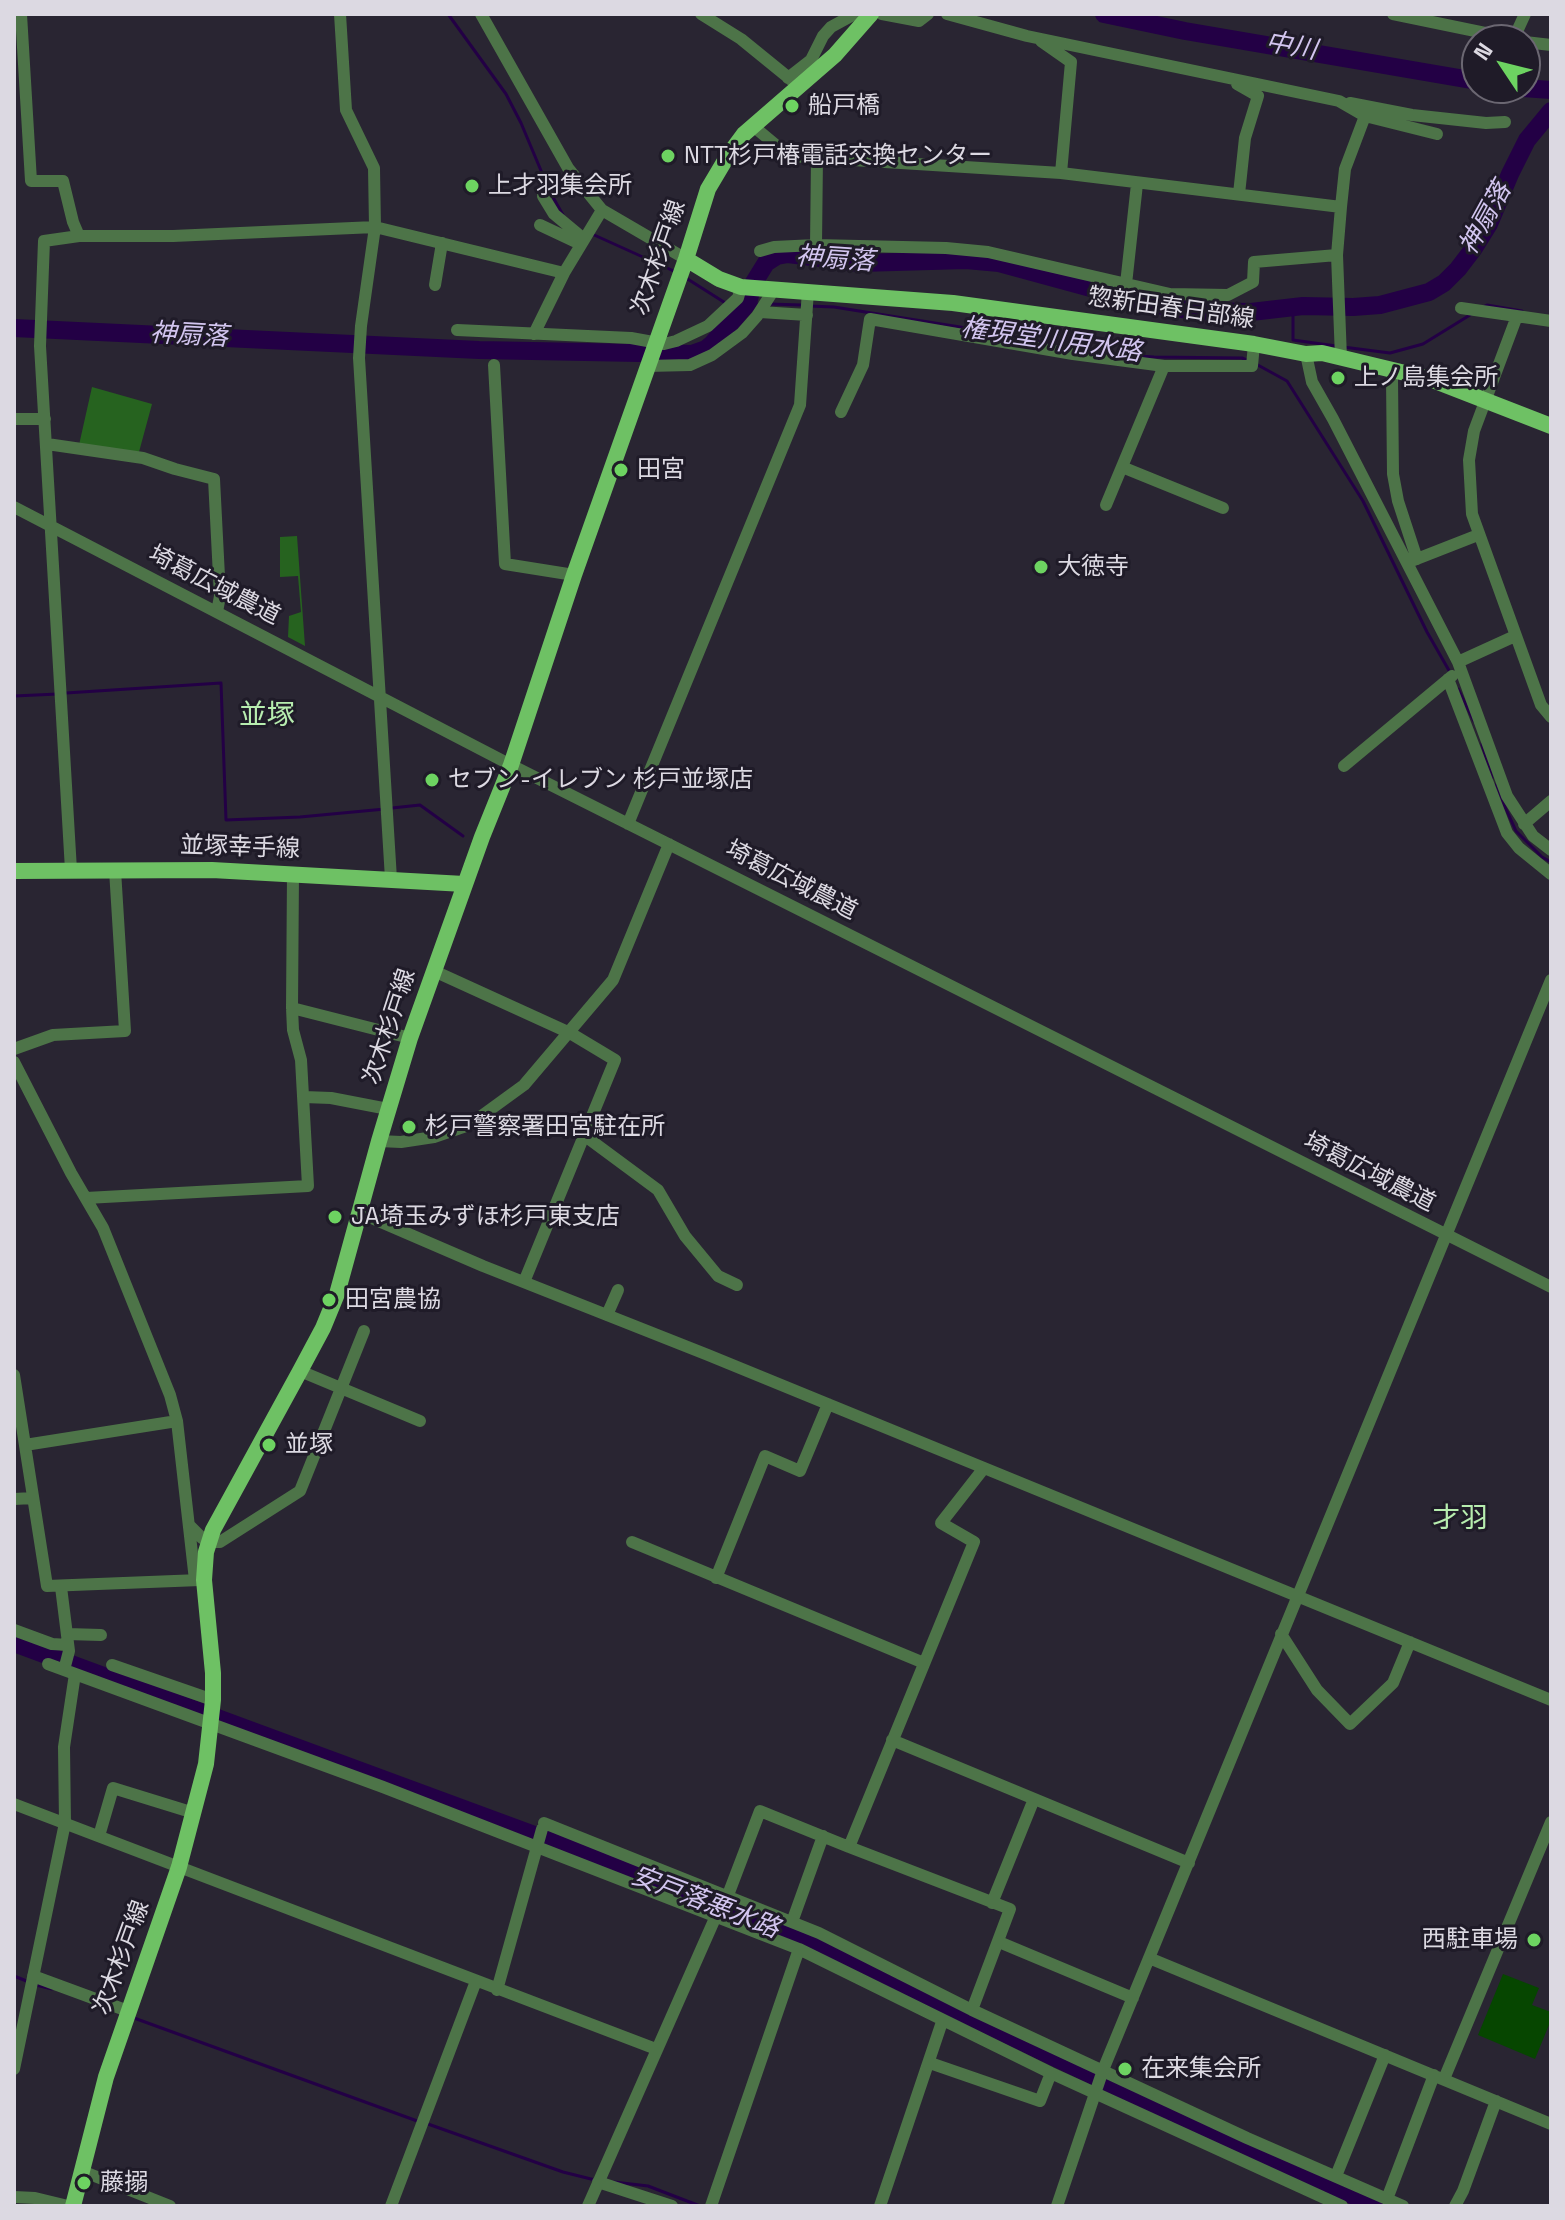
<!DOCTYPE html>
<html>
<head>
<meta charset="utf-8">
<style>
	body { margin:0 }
	#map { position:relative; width:1565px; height:2220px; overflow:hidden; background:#292532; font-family:"Space Grotesk",sans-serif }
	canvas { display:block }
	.frame { position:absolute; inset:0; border:16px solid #dcd9e2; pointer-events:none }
	.north { position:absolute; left:1461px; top:24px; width:80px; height:80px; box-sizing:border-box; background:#1f1b28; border:2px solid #6b6772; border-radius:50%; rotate:305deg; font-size:22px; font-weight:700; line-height:32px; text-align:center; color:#dcd9e2 }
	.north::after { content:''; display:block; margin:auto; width:28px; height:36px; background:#6dd361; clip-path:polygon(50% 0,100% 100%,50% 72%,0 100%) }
</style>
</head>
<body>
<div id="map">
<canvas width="1565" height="2220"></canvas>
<div class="frame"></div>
<div class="north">N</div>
</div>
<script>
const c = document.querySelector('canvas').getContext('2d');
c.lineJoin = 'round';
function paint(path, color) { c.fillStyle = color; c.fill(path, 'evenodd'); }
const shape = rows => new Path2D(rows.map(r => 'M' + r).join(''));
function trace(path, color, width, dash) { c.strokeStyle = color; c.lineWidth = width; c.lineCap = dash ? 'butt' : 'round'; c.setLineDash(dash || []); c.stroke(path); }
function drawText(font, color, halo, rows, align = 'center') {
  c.font = font + ' "Space Grotesk","Noto Sans JP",sans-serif'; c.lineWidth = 6; c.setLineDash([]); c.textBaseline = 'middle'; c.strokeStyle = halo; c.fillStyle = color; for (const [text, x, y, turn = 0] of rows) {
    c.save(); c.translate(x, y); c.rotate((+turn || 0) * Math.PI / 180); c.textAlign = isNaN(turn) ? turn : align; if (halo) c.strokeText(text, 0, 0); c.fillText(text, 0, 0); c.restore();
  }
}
paint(shape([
	[1503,1974,1539,1988,1532,2005,1551,2012,1551,2020,1535,2059,1478,2035]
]), '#064600');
paint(shape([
	[92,387,152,404,139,452,79,445],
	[297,536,305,646,288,637,289,616,301,612,298,576,280,577,280,537]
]), '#26631f');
trace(shape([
	[448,14,506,94,521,123,550,192,563,215],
	[592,234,676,272],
	[686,278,727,304],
	[769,304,801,305],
	[737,305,761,304],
	[809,306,834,307,960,327,1054,345],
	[1293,307,1293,340,1336,346],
	[1483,307,1487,305,1522,311],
	[1343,347,1390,353,1423,344,1470,315],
	[1125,355,1154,357,1242,358,1249,361],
	[1256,364,1287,381,1363,501,1427,632,1451,674],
	[1458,689,1474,721],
	[66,693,221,683,226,820,300,817,385,809],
	[14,696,58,694],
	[1482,744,1492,778],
	[1495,785,1516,831,1542,857,1551,862],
	[392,808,420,805,463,836],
	[14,1976,29,1982],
	[36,1985,52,1989],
	[134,2018,420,2122],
	[428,2124,563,2172,595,2180],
	[614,2182,648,2186,700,2206]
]), '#230045', 3);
trace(shape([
	[1104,14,1185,31,1477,81],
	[1523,88,1551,90],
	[14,328,479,350,692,354,706,349,712,344,748,303,753,284,766,263,777,256,788,254,860,263,966,260,999,263,1146,303,1195,311,1251,312,1303,306,1353,307,1380,305,1429,292,1444,283,1458,269,1474,248,1489,224,1510,174,1527,140,1551,111],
	[14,1643,610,1863,829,1950,1242,2147,1377,2206]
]), '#230045', 18);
trace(shape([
	[21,14,31,181,63,181,73,222,79,236],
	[340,14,346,110,374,168,375,227,361,326,359,358,391,879],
	[481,14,568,168,602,210,686,259],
	[701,14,741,39,800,87],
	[882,14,919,21,928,14],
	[947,14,1027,36,1339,101,1365,116,1437,134],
	[1393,14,1519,40],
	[1514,38,1525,14],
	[1041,41,1071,62,1061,173],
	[1525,42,1551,45],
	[788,78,811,60,823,36,831,27,853,15],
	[1237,84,1258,96,1245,138,1239,194],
	[1350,103,1412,115,1486,123,1505,122],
	[753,126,789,156,1061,173,1341,207],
	[543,196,554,214,578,234,583,241],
	[540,225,574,241,583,241],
	[816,245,817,158],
	[760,251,774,247,816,245,946,248,988,252,1170,294,1228,295,1253,282,1254,262,1337,255],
	[1126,284,1137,184],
	[435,285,442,243],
	[1461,308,1551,321],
	[760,312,807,315],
	[1517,316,1474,431,1469,460,1472,514,1541,705,1551,717],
	[457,330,631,338,664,344,676,341,708,326,738,298,741,287],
	[534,334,564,273],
	[1306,354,1312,382,1333,419,1458,662,1507,796,1533,836,1551,850],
	[1341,358,1337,255,1341,207,1345,169,1365,116],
	[494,365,505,564,574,575],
	[647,366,690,365,712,355,742,333,757,316,773,291],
	[1394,370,1392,379,1393,474,1398,501,1417,559],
	[841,412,863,365,870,319,1073,354,1164,366],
	[15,419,45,419],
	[47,444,143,458,175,469,214,479,220,596,217,612],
	[1122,467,1223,508],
	[1106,505,1164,366,1252,366,1254,344],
	[14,507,511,765,1551,1287],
	[1409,562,1478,535],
	[1458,662,1515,636],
	[1448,679,1507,833,1519,848,1551,874],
	[1344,766,1452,676],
	[628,824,800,405,808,291],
	[1524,824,1551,801],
	[71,870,40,346,44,241,79,236,173,236,375,227,564,273,602,210],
	[434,971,570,1033,615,1060,524,1282],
	[292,1008,410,1038],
	[14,1049,53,1035,125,1031,115,870],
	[14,1062,71,1173,103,1228,170,1395,177,1421,195,1580],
	[304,1097,331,1098,388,1109],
	[585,1136,658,1190,685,1236,718,1276,737,1285],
	[379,1141,401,1142,434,1137,469,1125,524,1085,613,980,669,844],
	[86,1198,308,1186,301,1060,293,1030,292,1008,293,874],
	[360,1213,483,1266,708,1355,1551,1700],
	[607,1315,618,1290],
	[300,1371,420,1421],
	[14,1375,47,1586,200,1580],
	[25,1445,177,1421],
	[984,1468,941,1523,974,1542,849,1847,1010,1909,972,2010,1247,2138,1403,2206],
	[14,1499,33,1498],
	[189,1525,202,1538,209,1542,220,1542,300,1491,364,1331],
	[632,1542,924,1663],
	[716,1578,765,1456,800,1471,828,1404],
	[61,1587,69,1651,64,1670],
	[14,1630,52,1644,68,1645],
	[67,1634,101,1635],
	[1281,1634,1317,1690,1350,1724,1393,1683,1410,1642],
	[48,1664,383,1787,799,1949,1051,2073,1342,2206],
	[112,1665,213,1700],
	[892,1740,1189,1863],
	[14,1804,656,2049],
	[544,1823,819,1933,972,2010],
	[99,1836,113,1788,194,1813],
	[728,1895,760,1811,849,1847],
	[992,1903,1034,1799],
	[792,1922,823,1836],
	[999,1942,1133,1998],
	[1149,1958,1551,2124],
	[33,1976,128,2011],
	[497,1990,542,1829],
	[930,2063,1040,2101,1051,2073],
	[14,2069,65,1823,64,1747,75,1674],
	[1444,2079,1551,1822],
	[82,2171,170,2206],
	[1336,2176,1385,2055],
	[598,2182,672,2206],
	[14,2197,35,2198,68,2206],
	[1387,2199,1434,2075],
	[391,2206,476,1981],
	[588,2206,716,1916],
	[711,2206,799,1949],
	[880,2206,942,2022],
	[1057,2206,1103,2070,1551,980],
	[1455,2206,1463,2191,1496,2101]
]), '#4d7448', 12);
trace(shape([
	[686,259,719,279,741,287,953,303,1254,344,1306,354,1322,353,1430,379,1551,426],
	[14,871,212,870,464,884],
	[73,2206,106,2077,179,1867,206,1764,213,1700,213,1673,204,1580,206,1552,213,1530,300,1371,323,1328,337,1294,379,1141,410,1038,482,837,511,765,574,575,686,259,708,189,727,157,744,134,835,55,871,14]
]), '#6ec164', 16);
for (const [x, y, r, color] of [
	[792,106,8,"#6dd361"],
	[668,156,8,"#6dd361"],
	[472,186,8,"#6dd361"],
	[1338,378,8,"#6dd361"],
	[621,470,8,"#6dd361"],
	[1041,567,8,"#6dd361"],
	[432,780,8,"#6dd361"],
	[409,1127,8,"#6dd361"],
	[335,1217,8,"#6dd361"],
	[329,1300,8,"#6dd361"],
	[269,1445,8,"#6dd361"],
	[1534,1940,8,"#6dd361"],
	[1125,2069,8,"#6dd361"],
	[84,2183,8,"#6dd361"]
]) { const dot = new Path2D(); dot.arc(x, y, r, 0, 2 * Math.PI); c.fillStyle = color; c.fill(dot); trace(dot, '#1f1b28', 3); }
drawText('24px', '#dcd9e2', '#1f1b28', [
	["船戸橋",808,106],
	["NTT杉戸椿電話交換センター",684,156],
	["上才羽集会所",488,186],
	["上ノ島集会所",1354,378],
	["田宮",637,470],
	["大徳寺",1057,567],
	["セブン-イレブン 杉戸並塚店",448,780],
	["杉戸警察署田宮駐在所",425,1127],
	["JA埼玉みずほ杉戸東支店",351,1217],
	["田宮農協",345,1300],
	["並塚",285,1445],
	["西駐車場",1518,1940,"right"],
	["在来集会所",1141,2069],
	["藤搦",100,2183]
], 'left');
drawText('24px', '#dcd9e2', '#1f1b28', [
	["次木杉戸線",659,258,-71],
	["惣新田春日部線",1171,309,8],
	["埼葛広域農道",214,586,27],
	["並塚幸手線",240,848,2],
	["埼葛広域農道",791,881,27],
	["次木杉戸線",390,1027,-72],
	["埼葛広域農道",1369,1173,27],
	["次木杉戸線",122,1958,-70]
]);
drawText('italic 26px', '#d2c5ef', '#1f1b28', [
	["中川",1291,47,10],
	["神扇落",1486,219,-61],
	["神扇落",835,260,4],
	["神扇落",189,336,3],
	["権現堂川用水路",1051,341,8],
	["安戸落悪水路",705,1903,21]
]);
drawText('28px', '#b7edaf', '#1f1b28', [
	["並塚",267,716],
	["才羽",1460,1519]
]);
</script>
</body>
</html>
